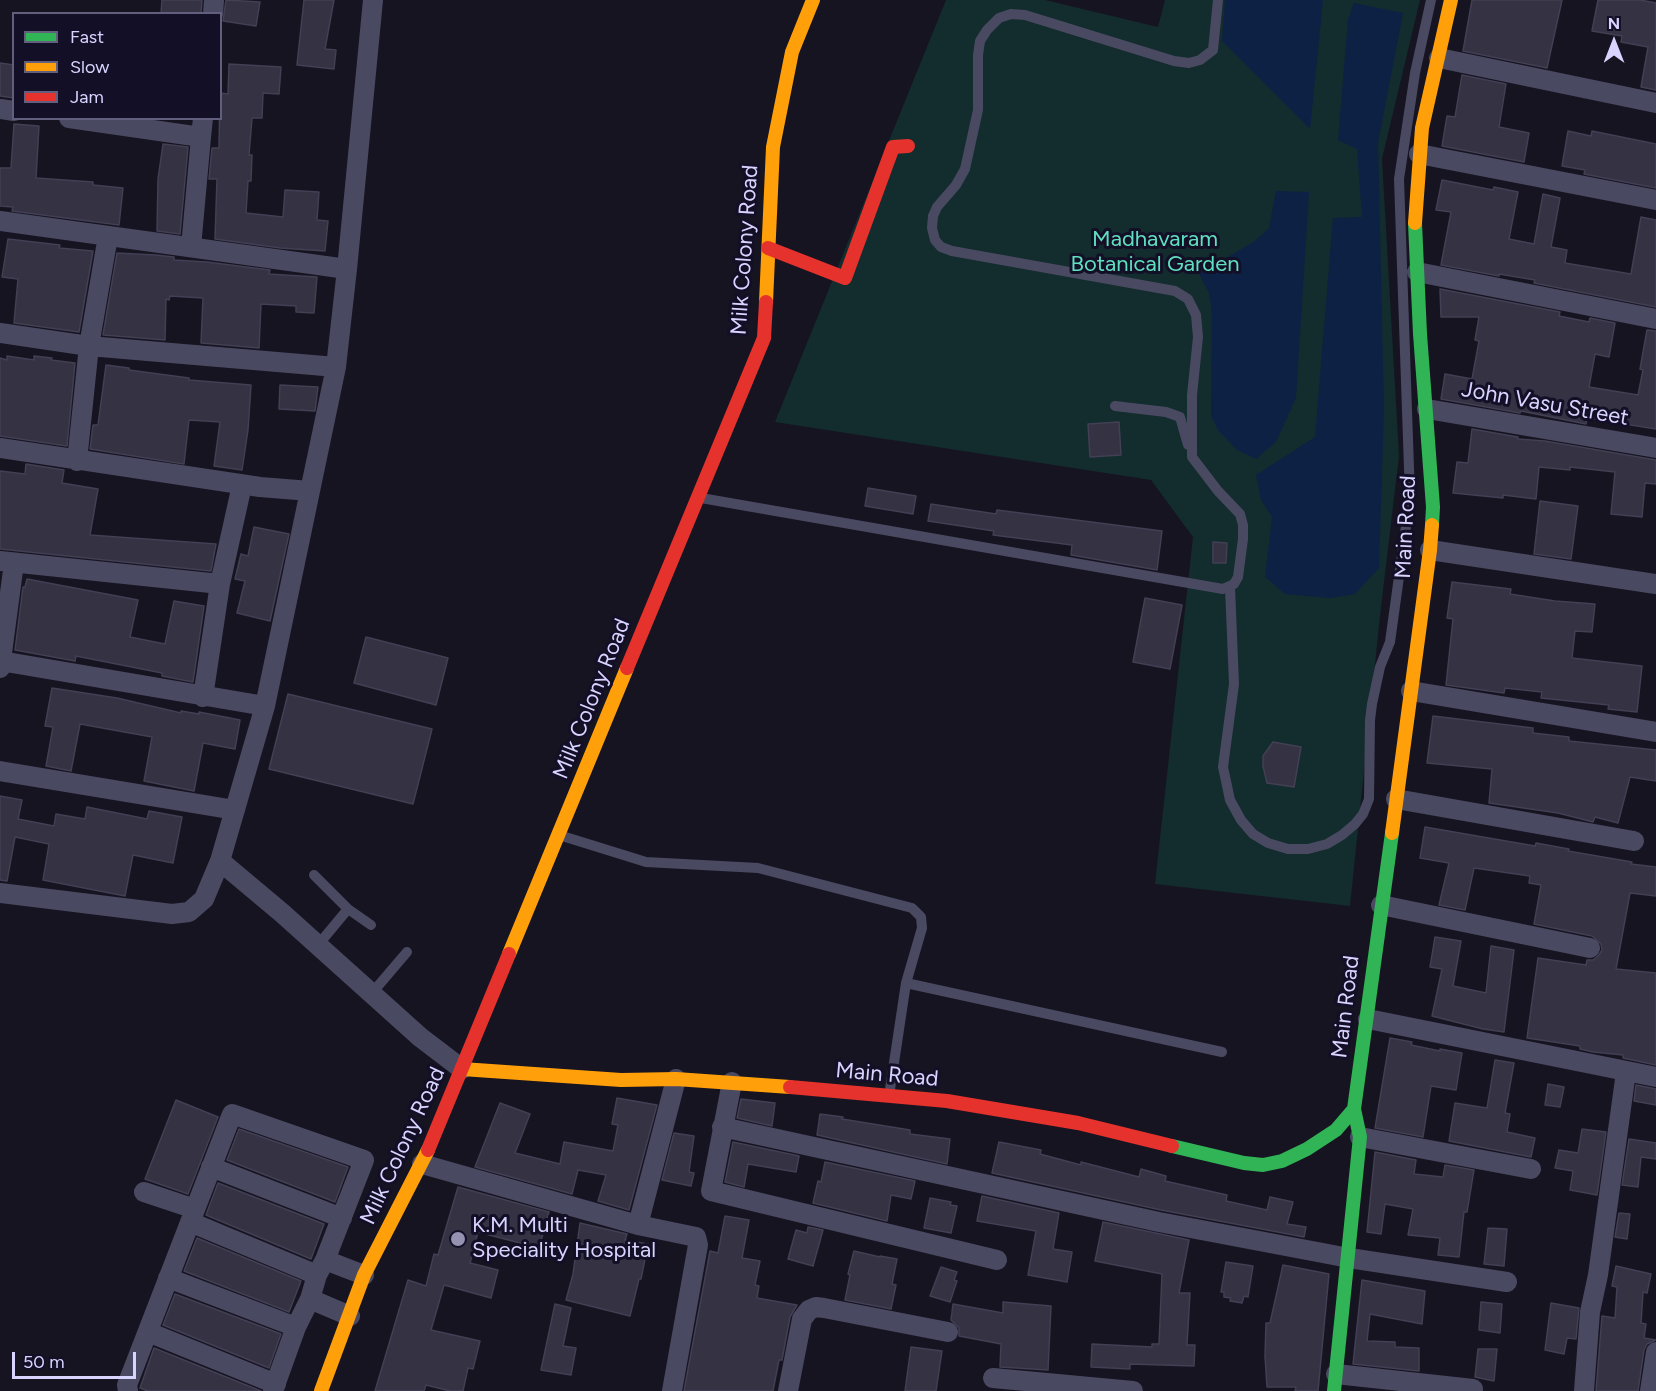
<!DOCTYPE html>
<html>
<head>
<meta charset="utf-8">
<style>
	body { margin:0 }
	#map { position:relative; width:1656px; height:1391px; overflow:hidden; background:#161421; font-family:Figtree,sans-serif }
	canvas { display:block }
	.legend { position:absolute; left:12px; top:12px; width:210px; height:108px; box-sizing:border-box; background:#130f26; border:2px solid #625e7d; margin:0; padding:8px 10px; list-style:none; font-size:18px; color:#d9d4ff }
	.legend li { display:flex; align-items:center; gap:12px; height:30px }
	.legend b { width:30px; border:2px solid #625e7d }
	.north { position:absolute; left:1584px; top:12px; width:60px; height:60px; -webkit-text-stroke:4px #130f26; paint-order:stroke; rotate:0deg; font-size:16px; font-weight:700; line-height:24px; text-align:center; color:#d9d4ff }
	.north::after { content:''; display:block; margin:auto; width:21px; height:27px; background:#d9d4ff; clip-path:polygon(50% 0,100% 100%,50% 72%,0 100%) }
	.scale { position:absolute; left:12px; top:1352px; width:124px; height:27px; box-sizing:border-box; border:3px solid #d9d4ff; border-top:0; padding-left:8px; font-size:18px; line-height:21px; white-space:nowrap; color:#d9d4ff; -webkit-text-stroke:4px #130f26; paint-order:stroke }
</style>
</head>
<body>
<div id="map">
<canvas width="1656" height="1391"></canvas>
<ul class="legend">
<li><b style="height:8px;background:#30b455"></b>Fast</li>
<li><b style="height:8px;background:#ff9f0a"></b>Slow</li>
<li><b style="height:8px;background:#e5322d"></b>Jam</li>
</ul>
<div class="north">N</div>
<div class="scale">50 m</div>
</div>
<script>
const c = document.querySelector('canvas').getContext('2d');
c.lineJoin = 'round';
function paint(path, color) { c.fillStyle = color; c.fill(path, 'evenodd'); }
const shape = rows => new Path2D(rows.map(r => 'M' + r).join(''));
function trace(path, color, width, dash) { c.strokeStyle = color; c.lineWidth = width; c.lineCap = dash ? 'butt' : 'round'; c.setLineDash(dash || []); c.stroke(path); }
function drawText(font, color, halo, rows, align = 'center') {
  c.font = font + ' Figtree,sans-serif'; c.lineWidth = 6; c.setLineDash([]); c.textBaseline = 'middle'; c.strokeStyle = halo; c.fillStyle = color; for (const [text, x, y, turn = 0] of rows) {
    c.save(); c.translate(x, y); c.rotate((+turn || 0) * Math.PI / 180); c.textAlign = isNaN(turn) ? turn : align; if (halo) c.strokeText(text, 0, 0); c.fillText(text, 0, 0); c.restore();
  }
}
paint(shape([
	[946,0,1045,0,1158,27,1165,0,1420,0,1382,159,1399,456,1380,616,1350,906,1155,884,1193,537,1151,480,775,422]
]), '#132c2d');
paint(shape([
	[1225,0,1323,0,1310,129,1222,41],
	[1354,3,1403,13,1378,143,1384,409,1379,568,1355,594,1330,598,1285,594,1265,577,1272,517,1261,500,1256,475,1315,437,1333,218,1362,217,1357,149,1338,140,1348,19],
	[1276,191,1309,192,1296,398,1276,442,1256,459,1237,450,1218,430,1211,416,1212,313,1209,293,1199,274,1255,241,1269,228]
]), '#0d2144');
const building = shape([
	[162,0,202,0,201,14,161,14,162,0],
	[226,0,260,2,256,26,223,21,226,0],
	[304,0,334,0,325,49,336,50,334,69,297,65,304,0],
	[1472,0,1562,0,1547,68,1463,51,1472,0],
	[1598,0,1640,0,1656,3,1656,90,1641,87,1648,47,1621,42,1622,36,1592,31,1598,0],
	[0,63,14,65,14,98,0,96,0,63],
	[229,64,281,67,279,94,263,93,262,118,252,118,249,155,252,155,251,181,248,181,246,213,283,217,285,190,319,192,317,220,328,221,325,251,280,248,215,239,217,179,209,179,212,148,219,148,220,93,228,94,229,64],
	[1462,75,1506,84,1499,127,1529,133,1524,162,1442,146,1447,116,1455,117,1462,75],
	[14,124,39,126,36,178,93,182,93,185,123,188,119,225,12,211,13,207,0,206,0,168,11,168,14,124],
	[1568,131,1591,136,1592,131,1656,144,1656,188,1584,174,1585,170,1562,166,1568,131],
	[163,144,188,147,180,234,157,231,158,179,163,144],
	[1442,180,1493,190,1494,187,1518,192,1509,239,1534,244,1543,194,1560,198,1551,247,1567,250,1565,263,1631,274,1641,217,1656,220,1656,307,1534,283,1535,280,1499,274,1499,276,1441,265,1451,212,1436,210,1442,180],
	[8,239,60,245,59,248,93,251,79,332,14,323,18,279,2,277,8,239],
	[117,253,156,255,174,257,174,260,207,262,270,270,269,274,317,277,314,313,296,312,296,306,261,304,259,348,201,343,203,298,170,296,169,300,166,299,165,340,103,335,117,253],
	[1440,289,1560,312,1559,316,1589,322,1590,318,1615,323,1609,357,1595,354,1589,387,1638,395,1643,370,1640,369,1647,330,1656,331,1656,429,1587,418,1586,424,1521,411,1520,413,1441,399,1445,374,1472,379,1479,341,1475,340,1479,317,1441,317,1440,289],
	[7,356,34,360,34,356,52,358,51,360,75,363,67,446,0,436,0,358,7,360,7,356],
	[106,365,129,368,129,370,189,378,189,380,251,385,248,430,242,470,214,466,220,422,189,420,184,464,90,449,93,425,98,425,106,365],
	[280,385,318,387,315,411,279,409,280,385],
	[1119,422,1121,455,1090,457,1088,424,1119,422],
	[1472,429,1518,437,1518,439,1545,441,1656,460,1656,484,1645,483,1642,517,1611,514,1615,472,1570,467,1570,470,1539,467,1536,499,1503,495,1503,498,1453,493,1457,462,1468,463,1472,429],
	[26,464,64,470,62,483,98,489,90,535,216,544,211,571,0,549,0,471,25,474,26,464],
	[868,488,916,496,913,514,865,506,868,488],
	[1540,501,1578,506,1571,559,1534,554,1540,501],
	[931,504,996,514,997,510,1162,531,1157,570,1071,555,1072,545,993,535,994,531,928,521,931,504],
	[254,527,289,534,270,621,237,613,245,581,235,579,241,554,248,556,254,527],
	[1213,542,1227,543,1226,563,1213,563,1213,542],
	[27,579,138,600,130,637,165,644,174,601,204,606,193,682,162,676,162,673,76,656,75,661,15,650,23,587,25,587,27,579],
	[1452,582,1511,589,1510,594,1555,601,1595,604,1592,632,1575,631,1572,658,1642,666,1637,712,1608,709,1609,705,1541,698,1542,692,1505,688,1504,693,1446,685,1453,619,1447,618,1452,582],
	[1145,598,1182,605,1170,669,1133,662,1145,598],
	[366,637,448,658,436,705,354,683,366,637],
	[52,688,117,698,181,713,181,711,199,714,199,712,240,720,235,749,203,743,194,791,144,781,152,737,80,724,71,771,46,766,53,727,45,726,52,688],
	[288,694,432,729,413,804,269,769,288,694],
	[1433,716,1533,728,1533,733,1569,737,1569,741,1656,750,1656,781,1630,777,1618,823,1595,817,1593,822,1558,813,1489,803,1492,769,1427,763,1433,716],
	[1273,742,1301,747,1294,787,1267,783,1263,766,1263,756,1273,742],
	[0,796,22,800,18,819,54,826,56,814,85,819,87,807,147,819,149,811,182,817,173,863,133,855,125,896,43,880,49,844,15,837,7,881,0,880,0,796],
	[1425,827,1535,846,1536,843,1569,849,1568,851,1632,862,1631,864,1656,867,1656,896,1630,893,1616,969,1656,973,1656,1065,1623,1058,1623,1055,1593,1052,1580,1049,1580,1046,1527,1038,1538,958,1586,965,1587,960,1593,960,1599,955,1602,950,1601,944,1592,936,1534,924,1541,885,1529,883,1530,876,1474,868,1465,910,1439,905,1449,863,1420,858,1425,827],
	[1435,937,1461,941,1453,986,1486,993,1491,946,1514,950,1504,1032,1483,1029,1432,1016,1442,969,1430,967,1435,937],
	[1390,1038,1412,1042,1411,1045,1440,1051,1440,1049,1462,1053,1456,1090,1431,1086,1423,1137,1375,1128,1390,1038],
	[1495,1060,1514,1063,1505,1113,1510,1114,1507,1132,1535,1138,1531,1157,1449,1141,1455,1103,1487,1108,1495,1060],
	[1548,1084,1564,1087,1560,1107,1545,1105,1548,1084],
	[1636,1085,1656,1089,1656,1105,1634,1101,1636,1085],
	[617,1098,657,1105,629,1210,598,1201,606,1175,578,1170,572,1194,475,1167,500,1103,530,1114,515,1153,560,1164,564,1142,613,1151,618,1125,612,1124,617,1098],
	[741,1099,775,1103,772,1126,737,1118,741,1099],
	[176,1100,218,1117,188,1194,145,1179,176,1100],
	[820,1114,843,1117,842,1119,910,1130,910,1134,950,1139,947,1164,817,1135,820,1114],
	[239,1129,348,1167,335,1202,227,1160,239,1129],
	[1582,1129,1606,1132,1597,1195,1570,1190,1573,1171,1555,1168,1559,1150,1578,1153,1582,1129],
	[674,1133,694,1136,689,1172,694,1173,691,1186,662,1180,674,1133],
	[1629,1139,1656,1143,1656,1159,1641,1157,1638,1187,1622,1185,1629,1139],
	[733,1142,799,1156,796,1172,748,1164,744,1187,725,1182,733,1142],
	[999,1142,1041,1150,1040,1154,1081,1165,1081,1162,1139,1177,1141,1169,1166,1176,1165,1181,1227,1195,1226,1201,1267,1210,1270,1197,1293,1202,1287,1224,1306,1227,1304,1237,1161,1210,992,1173,999,1142],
	[1375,1152,1416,1160,1414,1174,1443,1177,1445,1165,1474,1170,1467,1212,1464,1212,1459,1257,1438,1255,1440,1238,1408,1235,1413,1209,1385,1204,1381,1234,1367,1232,1375,1152],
	[825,1162,915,1181,911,1199,891,1195,887,1221,813,1203,818,1181,821,1182,825,1162],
	[218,1183,324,1224,311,1259,206,1215,218,1183],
	[458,1187,549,1212,539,1248,478,1232,470,1263,498,1270,491,1298,444,1285,431,1330,480,1341,473,1369,468,1368,463,1391,450,1391,426,1385,424,1391,375,1391,408,1280,426,1286,434,1254,438,1255,458,1187],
	[982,1196,1059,1213,1053,1249,1072,1252,1067,1282,1028,1275,1036,1231,977,1221,982,1196],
	[930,1198,951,1202,950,1205,957,1206,951,1233,924,1228,930,1198],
	[1619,1213,1630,1214,1627,1239,1615,1237,1619,1213],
	[725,1216,749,1220,742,1258,760,1261,755,1285,759,1286,757,1298,797,1305,790,1317,782,1360,779,1360,773,1391,684,1391,710,1251,718,1253,725,1216],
	[1103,1222,1189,1240,1179,1293,1190,1293,1187,1345,1195,1345,1194,1366,1130,1364,1130,1369,1091,1367,1092,1344,1152,1347,1152,1344,1159,1344,1162,1274,1095,1261,1103,1222],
	[580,1223,627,1234,625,1240,648,1244,641,1279,639,1279,630,1316,566,1300,573,1274,580,1223],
	[808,1227,823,1230,813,1266,788,1259,796,1230,807,1233,808,1227],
	[1488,1228,1507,1229,1504,1266,1484,1264,1488,1228],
	[197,1238,301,1281,289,1312,184,1271,197,1238],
	[854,1251,880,1257,880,1256,897,1259,892,1284,896,1285,891,1309,845,1300,850,1275,848,1274,854,1251],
	[1226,1262,1253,1266,1248,1297,1244,1296,1242,1303,1230,1301,1231,1298,1224,1297,1224,1292,1221,1292,1226,1262],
	[1283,1265,1329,1274,1318,1391,1295,1391,1296,1387,1267,1387,1265,1356,1266,1323,1270,1323,1283,1265],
	[1616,1266,1651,1274,1647,1293,1643,1292,1641,1323,1646,1324,1644,1338,1656,1340,1647,1344,1644,1350,1638,1391,1596,1391,1602,1316,1615,1318,1617,1287,1612,1286,1616,1266],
	[941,1267,957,1272,954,1280,957,1281,950,1302,930,1296,941,1267],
	[1362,1280,1425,1291,1422,1324,1370,1314,1367,1341,1395,1342,1395,1347,1419,1348,1419,1371,1353,1364,1362,1280],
	[175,1294,281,1334,269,1368,163,1325,175,1294],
	[1003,1302,1051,1306,1048,1370,1000,1367,1001,1344,959,1336,959,1328,951,1320,953,1304,1003,1313,1003,1302],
	[1481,1302,1502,1304,1500,1333,1479,1330,1481,1302],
	[1551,1303,1579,1308,1576,1339,1567,1338,1564,1354,1545,1350,1551,1303],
	[555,1304,571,1308,563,1346,576,1348,571,1375,541,1370,555,1304],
	[911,1347,942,1351,936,1391,905,1391,911,1347],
	[154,1348,261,1391,148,1391,140,1388,154,1348],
	[1478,1349,1497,1349,1494,1381,1475,1377,1478,1349]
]);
paint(building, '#343243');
trace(building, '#433f54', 1.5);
trace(shape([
	[1115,406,1166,412,1180,417,1188,445],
	[701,498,1223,589,1234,584,1238,577,1243,539,1243,525,1240,514,1218,491,1192,457,1192,395,1198,337,1196,315,1188,299,1175,291,952,251,941,247,935,240,932,228,933,216,937,207,956,185,965,169,978,110,978,55,980,41,987,30,999,18,1011,14,1025,15,1174,61,1189,63,1200,60,1213,50,1218,0],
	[1230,587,1234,684,1223,767,1230,800,1241,820,1253,834,1268,843,1288,849,1308,849,1327,844,1342,835,1355,824,1363,814,1369,799,1370,720,1372,704,1380,667,1390,642,1410,497,1399,179,1415,73,1431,0],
	[559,835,646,862,758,868,912,908,921,917,922,928,906,983],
	[314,875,348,909,371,925],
	[318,945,348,909],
	[372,993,407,952],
	[889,1096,906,983,1222,1052]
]), '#4a4962', 10);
trace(shape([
	[213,14,214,0],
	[1439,58,1656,103],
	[0,109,14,111],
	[69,118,201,137,203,118],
	[1419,154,1656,200],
	[0,221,347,269,336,367,310,491],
	[191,247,201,137],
	[347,269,373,0],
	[1417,272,1656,319],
	[0,333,89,346,336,367],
	[1427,409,1656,448],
	[0,448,260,487,310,491,265,706,220,861,204,899,189,912,172,914,0,893],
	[77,461,89,346,108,236],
	[1430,550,1656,584],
	[0,561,220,584,242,485],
	[1,661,265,706],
	[0,668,14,563],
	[1411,691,1656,732],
	[203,697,220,584],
	[0,771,235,810],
	[1396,799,1634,841],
	[220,861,282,913,420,1037,462,1069],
	[1381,905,1590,948],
	[1368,1019,1656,1077],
	[732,1082,711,1191,997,1260],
	[722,1127,1159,1222,1349,1258,1507,1282],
	[1360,1137,1531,1169],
	[422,1164,638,1225,696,1237,698,1245,672,1391],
	[211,1167,342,1218],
	[144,1192,195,1209],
	[190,1222,317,1275],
	[638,1225,676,1079],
	[325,1260,364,1275],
	[168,1278,296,1327],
	[310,1299,350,1316],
	[148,1332,276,1384],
	[1336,1374,1473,1389],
	[993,1378,1133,1391],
	[128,1391,127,1385,232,1114,364,1160,325,1260,317,1275,310,1299,296,1327,273,1391],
	[788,1391,802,1319,809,1310,816,1307,824,1308,948,1332],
	[1584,1391,1590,1312,1598,1275,1626,1072],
	[1650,1391,1656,1352]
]), '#4a4962', 20);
trace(shape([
	[1415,223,1420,334,1433,507,1432,525],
	[1172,1146,1244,1163,1263,1165,1282,1161,1307,1149,1336,1130,1354,1109,1392,833],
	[1334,1391,1360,1137,1354,1109]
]), '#30b455', 14);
trace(shape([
	[1415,223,1422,128,1451,0],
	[766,302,773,147,792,52,813,0],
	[1392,833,1430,550,1432,525],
	[509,954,627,668],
	[462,1069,621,1080,676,1079,790,1087],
	[321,1391,364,1275,428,1150]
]), '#ff9f0a', 14);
trace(shape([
	[768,248,845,278,893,147,908,146],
	[627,668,764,338,766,302],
	[790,1087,947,1101,1078,1123,1172,1146],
	[428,1150,509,954]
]), '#e5322d', 14);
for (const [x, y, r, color] of [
	[458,1239,8,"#9591b1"]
]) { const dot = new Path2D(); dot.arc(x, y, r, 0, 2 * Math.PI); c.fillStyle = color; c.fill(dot); trace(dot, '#130f26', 2); }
drawText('22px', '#5fe0c0', '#130f26', [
	["Madhavaram",1155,240],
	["Botanical Garden",1155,265]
]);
drawText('22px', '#d9d4ff', '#130f26', [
	["Milk Colony Road",745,250,-86],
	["John Vasu Street",1545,404,10],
	["Main Road",1406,527,-87],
	["Milk Colony Road",592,699,-68],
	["Main Road",1346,1007,-83],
	["Main Road",887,1075,5],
	["Milk Colony Road",403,1146,-65]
]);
drawText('22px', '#d9d4ff', '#130f26', [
	["K.M. Multi",472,1226],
	["Speciality Hospital",472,1251]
], 'left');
</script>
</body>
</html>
